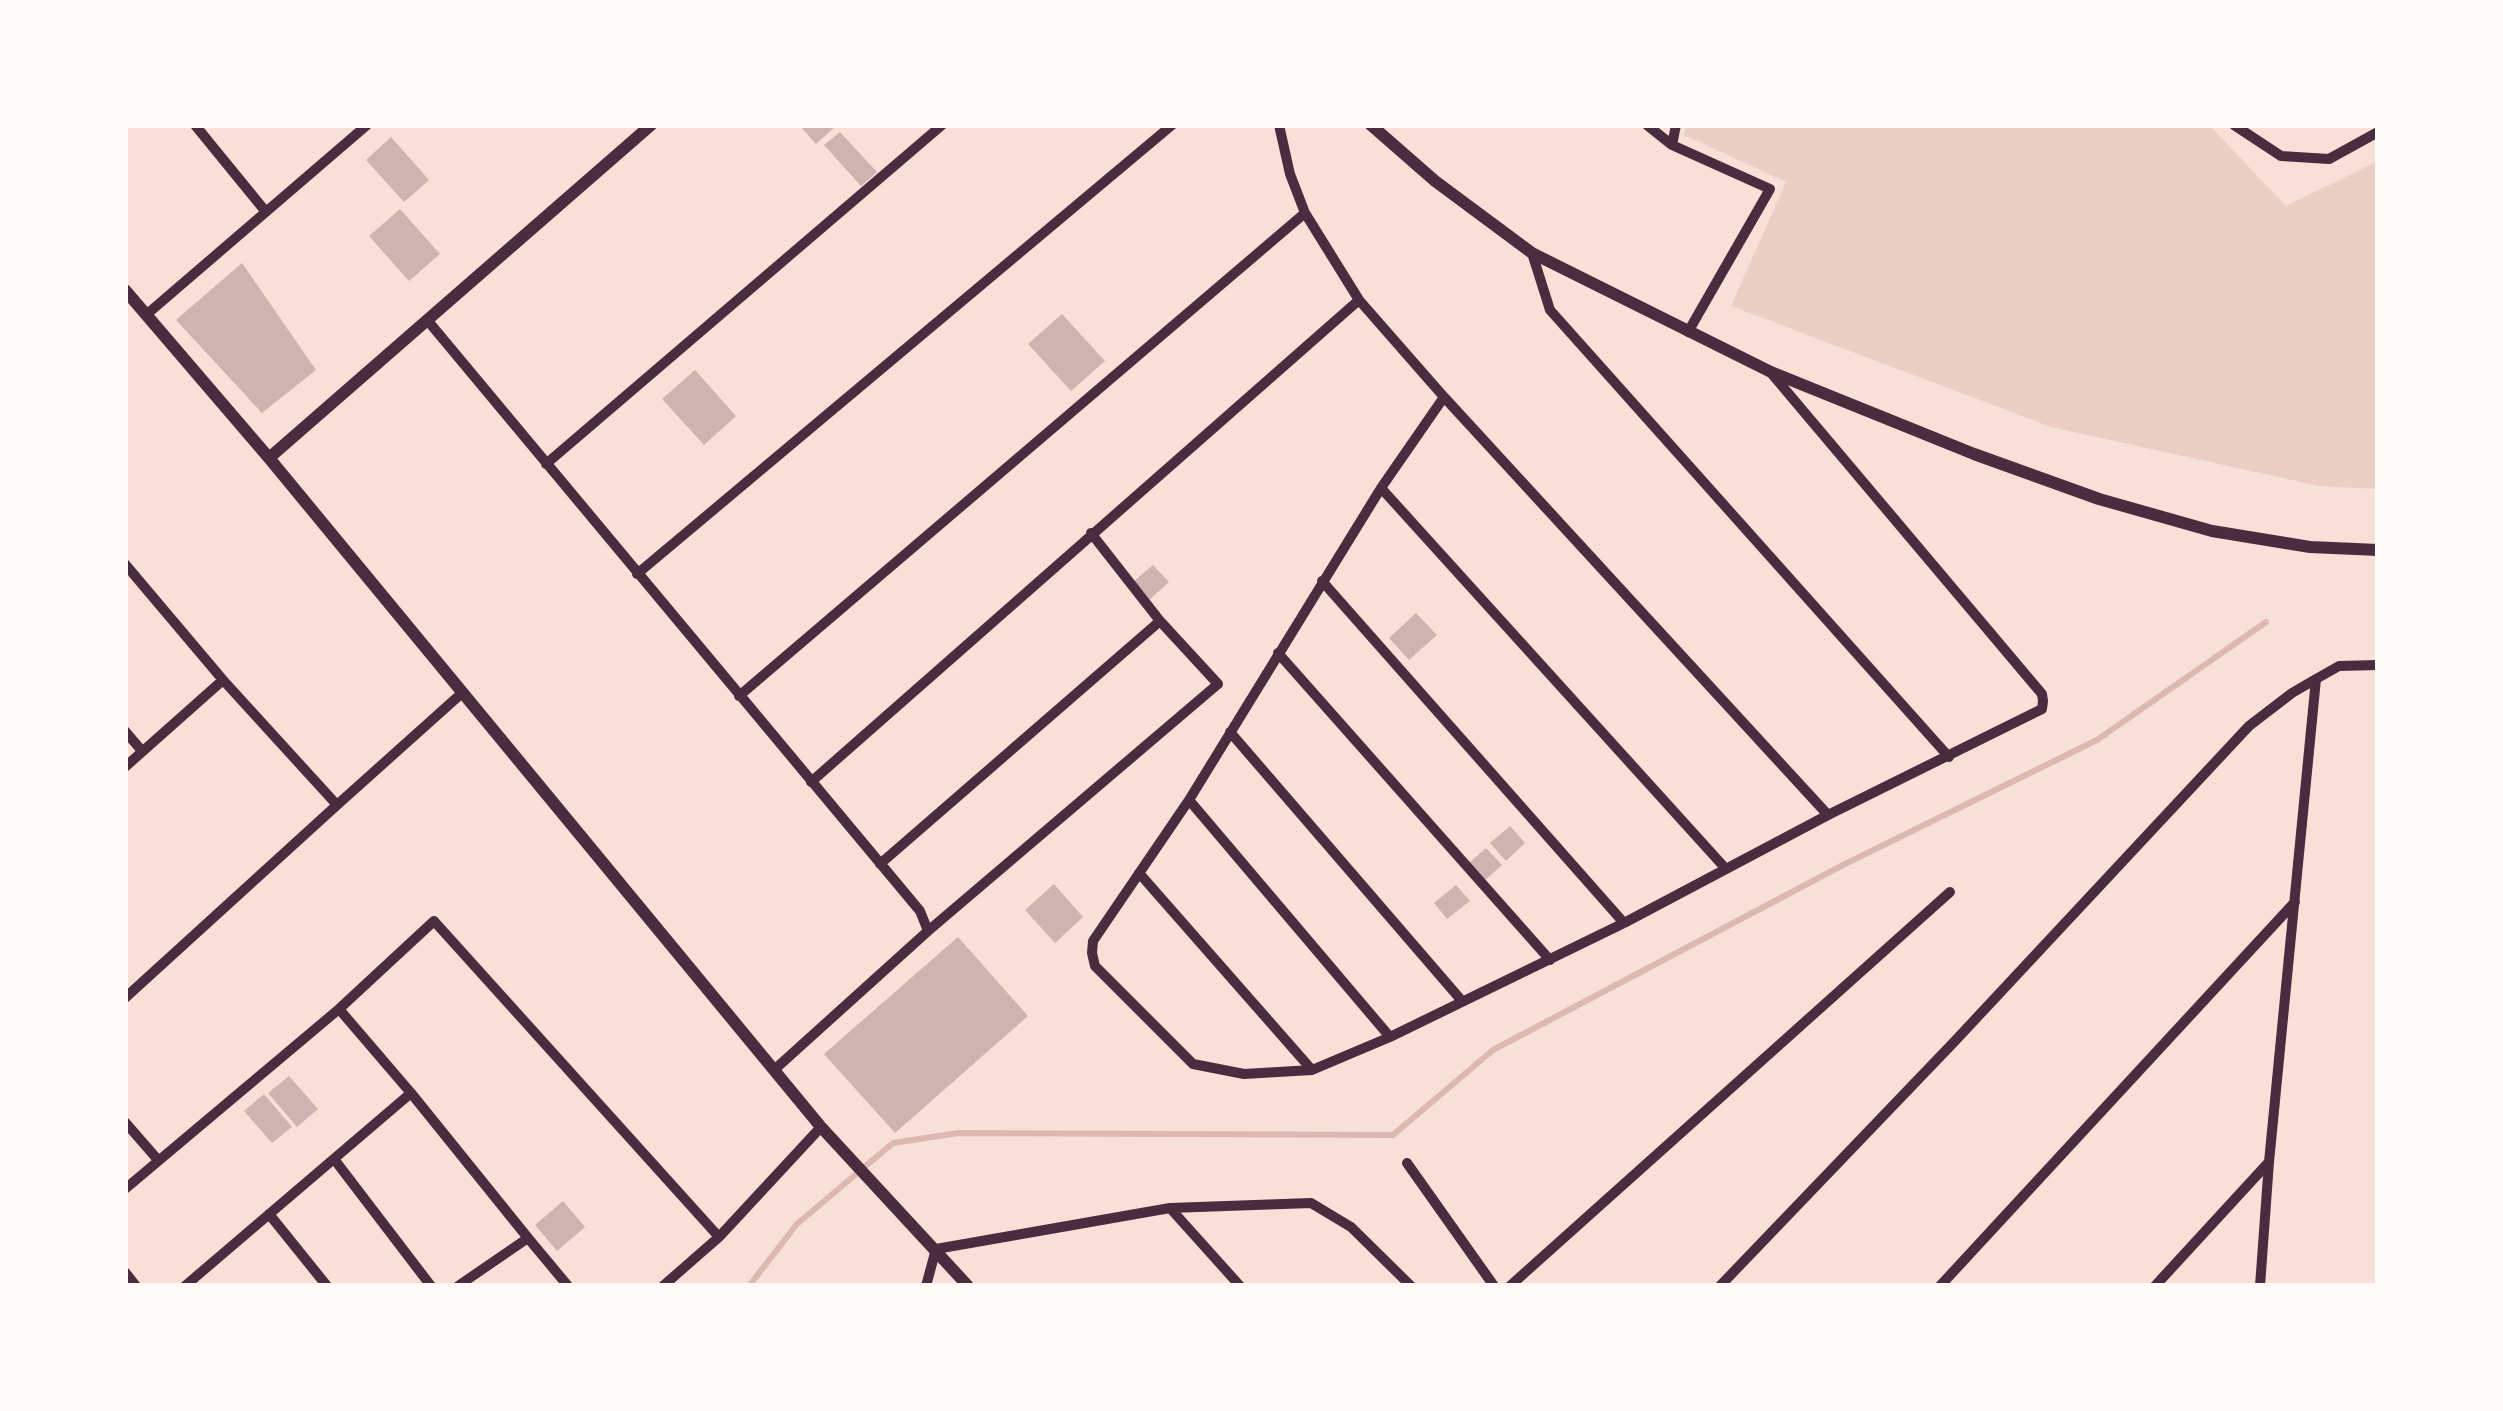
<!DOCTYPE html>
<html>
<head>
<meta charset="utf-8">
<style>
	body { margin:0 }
	#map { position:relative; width:2503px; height:1411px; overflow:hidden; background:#f7e1d7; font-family:Inter,sans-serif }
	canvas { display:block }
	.frame { position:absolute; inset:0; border:128px solid #fffaf5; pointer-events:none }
</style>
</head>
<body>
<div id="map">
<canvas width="2503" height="1411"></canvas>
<div class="frame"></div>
</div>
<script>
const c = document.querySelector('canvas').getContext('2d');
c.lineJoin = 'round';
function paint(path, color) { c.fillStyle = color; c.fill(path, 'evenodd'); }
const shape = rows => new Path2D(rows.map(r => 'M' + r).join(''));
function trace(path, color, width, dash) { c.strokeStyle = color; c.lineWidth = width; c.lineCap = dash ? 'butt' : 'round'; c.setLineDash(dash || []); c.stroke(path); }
paint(shape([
	[1686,125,2209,125,2286,206,2378,161,2378,489,2319,486,2051,427,1731,306,1786,182,1684,135]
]), '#ebcfc5');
trace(shape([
	[749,1286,797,1224,893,1143,958,1133,1393,1135,1493,1050,1843,865,2097,740,2266,622]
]), '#dcb8b0', 6);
paint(shape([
	[799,125,837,125,816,144],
	[840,132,877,172,861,186,824,145],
	[391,137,429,180,404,202,366,160],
	[400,209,440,254,409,281,369,236],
	[242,263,316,370,262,413,176,320],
	[1062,314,1105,361,1071,391,1028,344],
	[695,370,736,416,704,445,662,399],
	[1153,565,1169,582,1149,600,1133,582],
	[1416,613,1437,635,1409,660,1389,638],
	[1510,826,1525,843,1506,861,1490,843],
	[1486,848,1502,865,1484,881,1469,863],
	[1054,884,1083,917,1055,943,1025,910],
	[1456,885,1470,901,1447,919,1434,903],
	[958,937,1028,1016,895,1133,824,1054],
	[289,1076,318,1109,297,1127,268,1093],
	[264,1094,292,1127,272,1143,244,1111],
	[563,1201,585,1227,557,1251,535,1225]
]), '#ccb4b1');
trace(shape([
	[195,125,266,212],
	[1279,125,1290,174,1305,213,1359,300,1444,397,1828,815,2042,709,2043,701,2042,694,1772,374],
	[1647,125,1672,145,1676,125],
	[2234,125,2281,156,2329,159,2378,132],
	[1672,145,1770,189,1688,332],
	[1532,253,1550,310,1949,757],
	[146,315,367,125],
	[428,321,920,911,928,931,774,1070],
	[1444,397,1381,488,1189,800,1093,941,1092,953,1095,966,1193,1064,1244,1074,1312,1070,1390,1037,1624,923,1828,815],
	[546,464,942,125],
	[1381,488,1726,869],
	[125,564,223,680,337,805,462,693],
	[637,574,1172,125],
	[1322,581,1624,923],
	[1278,653,1550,960],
	[739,696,1305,213],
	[125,731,142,751],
	[1230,732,1462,1001],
	[125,767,223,680],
	[811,782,1359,300],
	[1189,800,1390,1037],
	[880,864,1160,621,1091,533],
	[1139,873,1312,1070],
	[928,931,1218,684,1160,621],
	[125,998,337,805],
	[339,1009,411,1093,528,1238],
	[125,1122,158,1160],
	[334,1159,431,1286],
	[1407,1163,1494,1286],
	[125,1189,339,1009,434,921,719,1237],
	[1170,1208,1240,1286],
	[269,1214,327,1286],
	[125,1272,136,1286],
	[185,1286,411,1093],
	[458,1286,528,1238,568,1286],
	[663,1286,719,1237,821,1127],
	[926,1286,936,1249,1170,1208,1311,1203,1351,1227,1411,1286],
	[1510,1286,1950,892],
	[1720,1286,1954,1042,2249,726,2292,693,2316,679],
	[1940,1286,2295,902],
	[2155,1286,2269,1162],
	[2260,1286,2269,1162,2316,679,2339,666,2378,665]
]), '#4a2c40', 10);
trace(shape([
	[1371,125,1435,181,1532,253,1771,372,1974,454,2099,499,2212,531,2310,547,2378,550],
	[125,290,269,458,821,1127,968,1286],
	[269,458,651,125]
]), '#4a2c40', 12);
</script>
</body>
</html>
